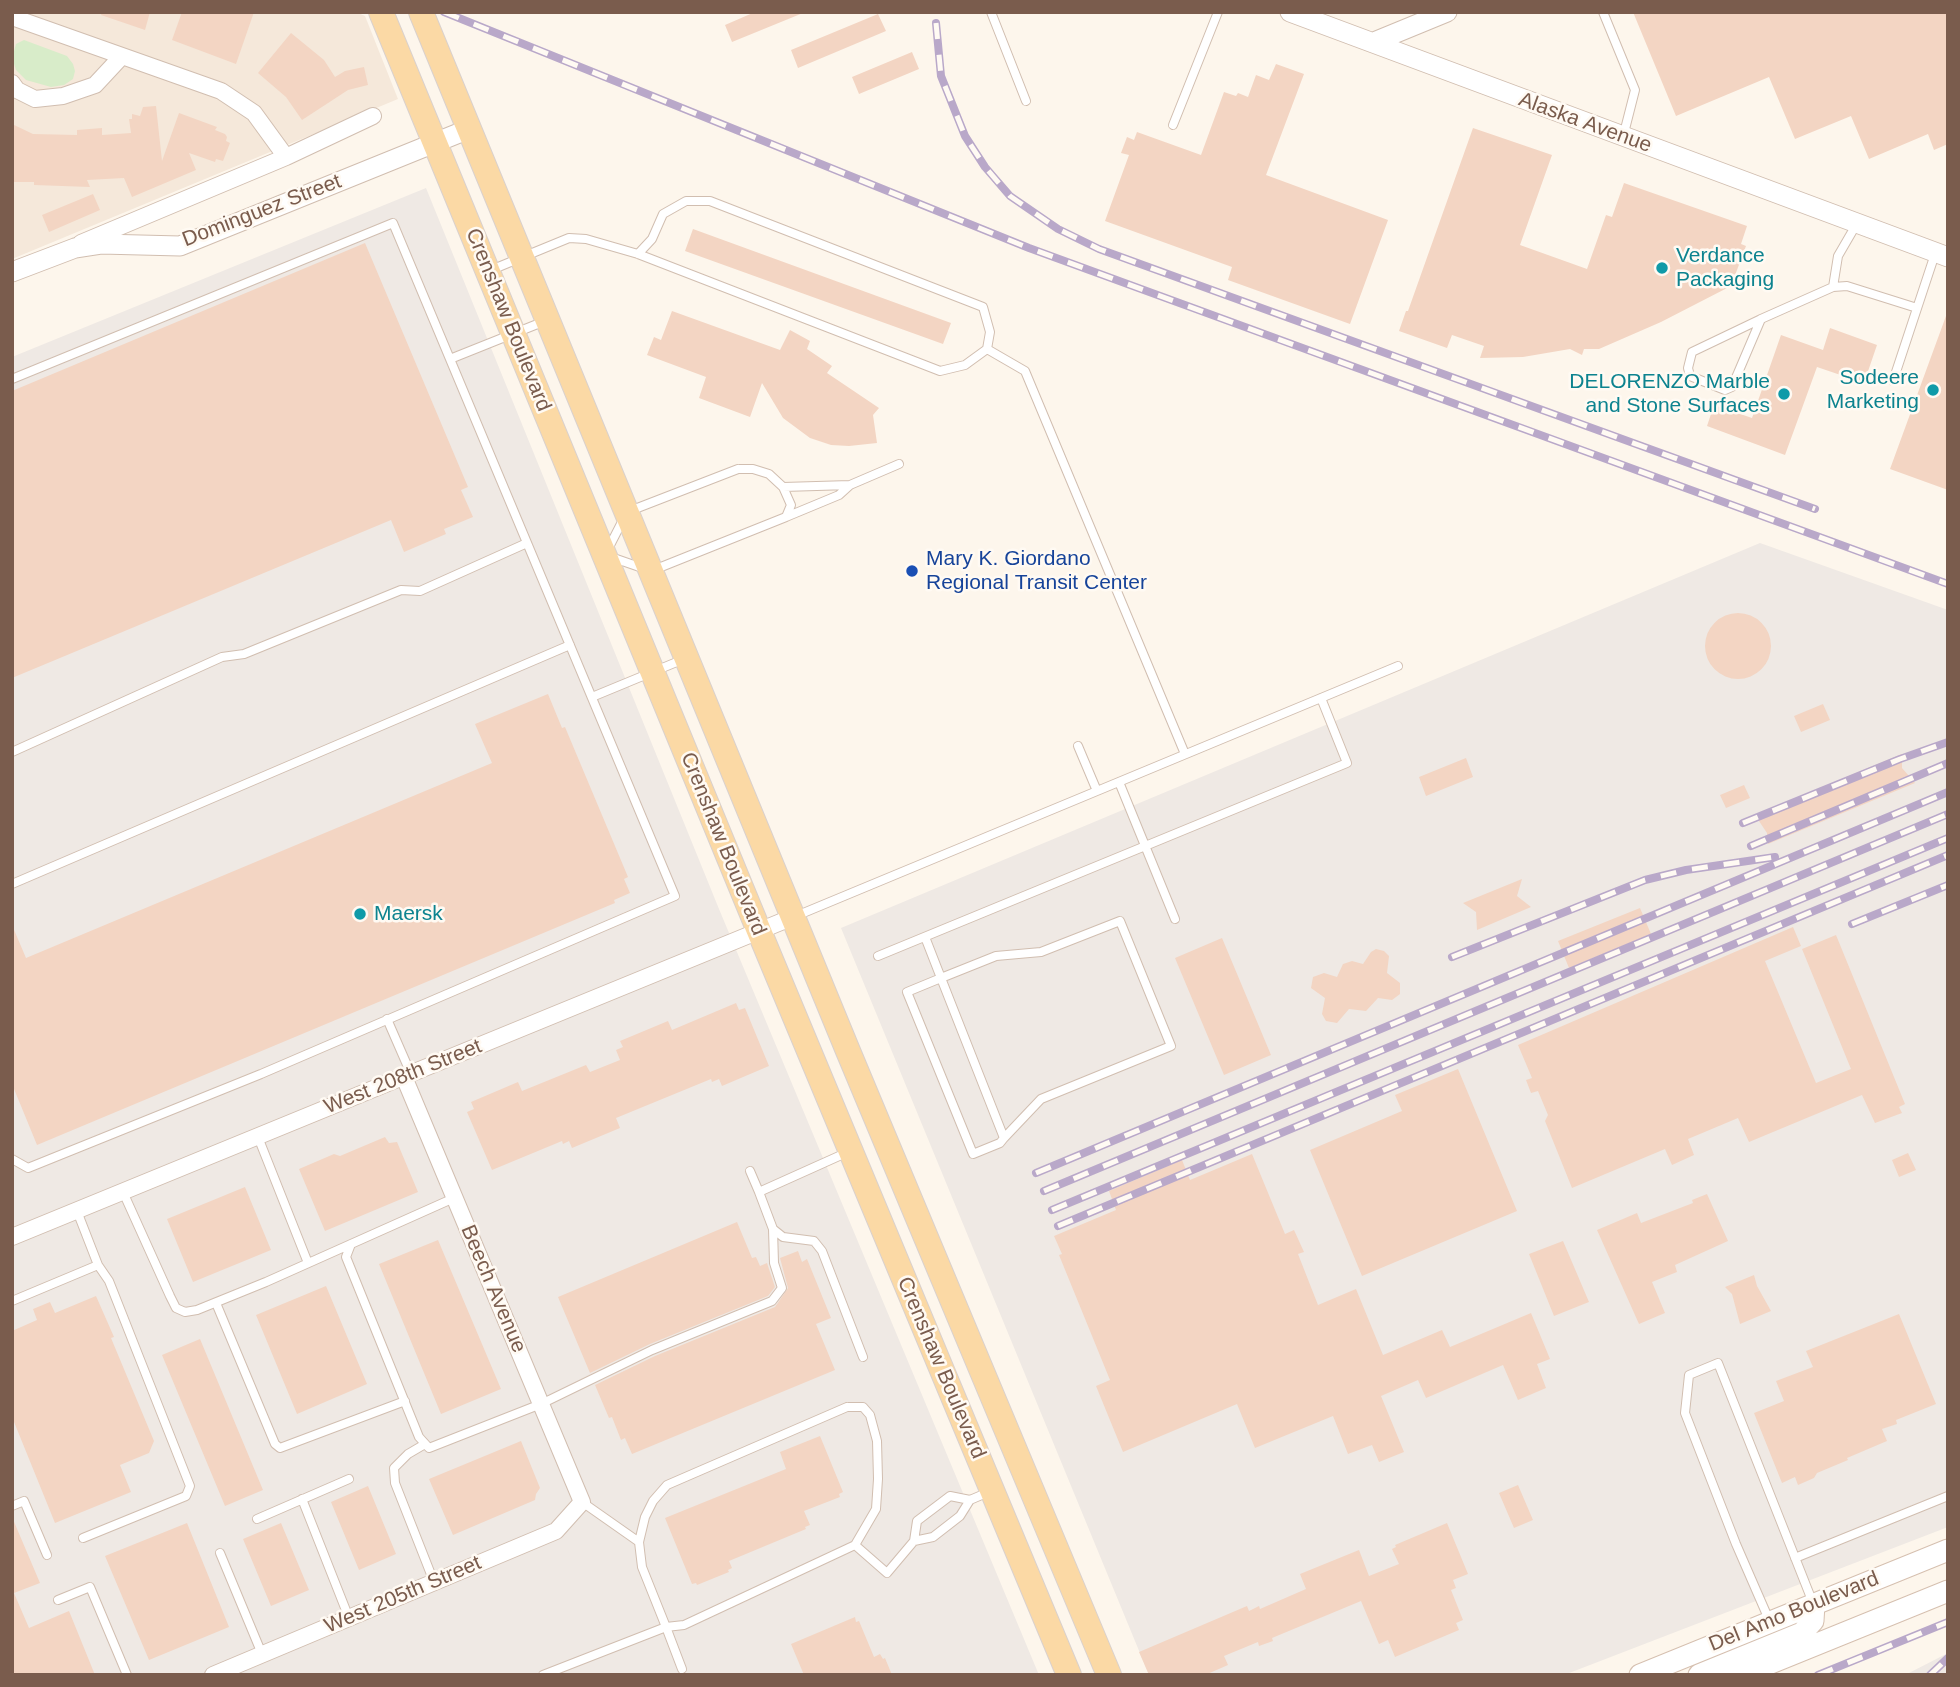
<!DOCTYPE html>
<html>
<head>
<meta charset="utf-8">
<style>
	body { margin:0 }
	#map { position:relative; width:1960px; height:1687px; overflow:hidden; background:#fdf6ec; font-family:Arial,sans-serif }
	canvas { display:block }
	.frame { position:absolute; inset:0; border:14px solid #7a5c4d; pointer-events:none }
</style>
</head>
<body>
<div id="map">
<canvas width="1960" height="1687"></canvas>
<div class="frame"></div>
</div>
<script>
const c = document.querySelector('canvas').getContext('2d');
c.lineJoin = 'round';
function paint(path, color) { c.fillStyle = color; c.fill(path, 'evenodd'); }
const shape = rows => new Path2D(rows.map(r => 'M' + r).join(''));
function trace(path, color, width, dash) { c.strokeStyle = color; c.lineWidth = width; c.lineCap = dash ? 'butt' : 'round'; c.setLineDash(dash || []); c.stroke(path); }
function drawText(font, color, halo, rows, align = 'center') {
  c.font = font + ' Arial,sans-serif'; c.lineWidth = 5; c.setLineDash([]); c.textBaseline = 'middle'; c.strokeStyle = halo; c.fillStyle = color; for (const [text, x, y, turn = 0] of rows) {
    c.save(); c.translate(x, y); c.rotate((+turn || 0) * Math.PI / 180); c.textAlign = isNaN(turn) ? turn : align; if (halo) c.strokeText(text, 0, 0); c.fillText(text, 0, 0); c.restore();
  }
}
paint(shape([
	[12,12,356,12,365,16,398,99,12,259]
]), '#f5e8da');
paint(shape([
	[426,188,719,909,1039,1675,12,1675,12,357],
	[1760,543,1948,610,1948,1527,1564,1675,1149,1675,841,928],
	[1948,1653,1948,1675,1905,1675]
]), '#efe9e4');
paint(shape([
	[24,40,67,56,73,64,75,71,73,79,64,85,51,87,26,80,16,70,12,58,16,44]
]), '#d8ecc9');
paint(shape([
	[102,12,150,12,145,30,101,15],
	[182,12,254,12,236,64,172,40],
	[755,12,803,12,803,13,732,42,725,25],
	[1633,12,1948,12,1948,144,1934,150,1928,134,1869,159,1851,116,1795,139,1769,77,1676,116],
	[878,14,886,31,798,68,791,50],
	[291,33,324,60,335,77,345,71,364,67,368,85,348,90,302,120,286,97,258,73],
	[912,52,919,69,859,94,852,77],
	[1276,64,1304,74,1266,175,1388,220,1350,324,1228,280,1232,267,1105,221,1129,155,1121,153,1127,137,1134,140,1137,132,1201,155,1224,92,1236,96,1238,93,1248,97,1256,75,1269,80],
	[156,106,162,161,179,113,217,127,215,130,225,134,227,137,226,141,230,143,223,161,216,159,215,162,189,153,196,170,132,197,124,178,87,180,90,187,34,185,34,182,12,182,12,124,33,134,77,135,77,130,102,128,102,135,131,133,129,119,132,119,132,114,140,116,143,107],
	[1473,128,1552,155,1520,245,1587,269,1606,215,1612,217,1624,183,1747,226,1741,244,1746,246,1731,286,1661,322,1599,349,1584,349,1582,355,1570,349,1523,357,1480,358,1484,346,1452,335,1447,348,1399,331,1406,311,1408,311],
	[93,194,100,210,49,232,42,215],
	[693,229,951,323,943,344,685,251],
	[365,243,468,487,461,490,473,517,444,529,446,534,404,552,391,520,12,678,12,391],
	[672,311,780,350,790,330,810,341,807,349,832,366,827,373,879,408,873,415,877,443,849,446,831,445,810,438,783,418,762,383,750,417,699,398,706,377,647,355,654,337,661,340],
	[1946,316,1948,316,1948,490,1890,469],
	[1830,328,1877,345,1864,383,1817,367,1785,455,1707,426,1714,405,1752,418,1781,335,1823,350],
	'1705 646a33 33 0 1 1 66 0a33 33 0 1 1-66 0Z',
	[548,694,562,728,565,727,628,877,624,879,630,893,614,900,615,903,37,1145,12,1084,12,925,26,958,492,763,475,724],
	[1823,704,1830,720,1801,732,1794,716],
	[1902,754,1902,768,1915,783,1768,844,1767,833,1755,815],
	[1466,758,1473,777,1426,796,1419,777],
	[1744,785,1750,798,1726,808,1720,795],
	[1522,879,1517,896,1531,907,1477,930,1476,912,1463,903],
	[1640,908,1651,934,1569,968,1558,941],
	[1793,927,1801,946,1765,961,1816,1083,1851,1069,1802,949,1836,935,1905,1104,1899,1107,1902,1113,1875,1123,1862,1095,1749,1142,1738,1118,1688,1139,1694,1155,1672,1165,1665,1149,1572,1188,1545,1121,1548,1115,1538,1091,1531,1093,1526,1080,1532,1078,1518,1045],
	[1222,938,1271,1055,1224,1075,1175,958],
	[1376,949,1384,951,1389,956,1387,973,1400,983,1400,994,1392,1000,1378,998,1366,1011,1349,1009,1337,1023,1326,1021,1322,1014,1325,998,1311,988,1313,977,1324,973,1337,977,1343,964,1352,961,1363,964,1371,952],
	[736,1003,739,1010,745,1008,769,1066,722,1086,719,1079,712,1082,711,1079,616,1118,620,1128,572,1148,569,1141,563,1144,562,1141,492,1170,467,1112,474,1109,471,1102,518,1082,522,1091,586,1065,590,1072,620,1060,616,1050,623,1047,620,1041,668,1021,672,1030],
	[1458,1069,1517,1211,1362,1276,1310,1150,1402,1111,1395,1095],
	[385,1137,389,1143,397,1142,418,1192,325,1231,299,1169,334,1154,340,1156],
	[1908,1153,1916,1170,1899,1177,1892,1160],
	[1252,1154,1285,1234,1294,1230,1304,1252,1298,1254,1318,1305,1356,1289,1383,1355,1442,1330,1450,1347,1531,1313,1550,1359,1537,1364,1546,1388,1518,1400,1503,1365,1426,1398,1418,1380,1381,1396,1404,1452,1379,1462,1372,1445,1348,1454,1333,1416,1255,1448,1237,1404,1123,1452,1096,1386,1110,1380,1059,1255,1062,1254,1054,1236,1116,1210,1109,1191,1182,1160,1190,1180],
	[245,1187,271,1250,193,1282,167,1219],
	[1707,1194,1728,1241,1675,1265,1677,1272,1652,1282,1665,1313,1639,1324,1597,1230,1637,1213,1641,1223,1693,1203,1692,1200],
	[737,1222,752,1258,756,1257,760,1266,767,1263,775,1287,768,1296,650,1344,590,1373,558,1297],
	[438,1240,501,1389,441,1414,379,1264],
	[1563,1241,1589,1302,1554,1316,1529,1254],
	[798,1251,802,1262,807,1259,831,1318,816,1324,835,1370,632,1454,625,1438,621,1440,612,1417,609,1418,595,1385,655,1356,775,1307,788,1288,780,1258],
	[1754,1275,1757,1286,1771,1311,1740,1324,1732,1294,1725,1287],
	[326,1286,367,1384,297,1414,256,1315],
	[96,1296,114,1337,111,1338,154,1441,149,1453,120,1465,131,1492,55,1523,12,1417,12,1331,37,1320,33,1309,50,1302,55,1313],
	[1899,1314,1936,1404,1896,1420,1897,1424,1882,1429,1887,1441,1847,1458,1848,1460,1817,1473,1814,1478,1798,1485,1795,1477,1782,1483,1754,1413,1784,1401,1776,1381,1813,1367,1806,1351],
	[200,1339,263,1490,225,1506,162,1355],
	[820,1436,843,1492,839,1494,840,1497,804,1511,810,1525,805,1527,806,1529,729,1561,732,1568,728,1570,729,1572,697,1585,696,1583,692,1584,665,1518,786,1469,780,1452],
	[521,1441,540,1488,536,1494,535,1500,453,1535,429,1479],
	[1518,1485,1533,1520,1514,1528,1499,1493],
	[368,1486,396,1554,359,1570,331,1502],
	[12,1517,40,1583,14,1593,29,1628,69,1611,95,1675,12,1675],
	[187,1523,229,1627,149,1660,105,1556],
	[281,1523,309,1590,271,1606,243,1539],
	[1447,1523,1468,1574,1453,1580,1456,1588,1451,1590,1463,1620,1456,1623,1459,1630,1395,1657,1388,1640,1379,1644,1361,1601,1272,1638,1273,1641,1259,1646,1258,1642,1224,1656,1228,1665,1205,1675,1149,1675,1139,1652,1247,1606,1249,1611,1259,1606,1260,1609,1306,1589,1300,1574,1359,1550,1369,1576,1399,1564,1392,1549,1396,1547,1395,1545],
	[855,1617,856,1622,859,1621,874,1657,880,1654,883,1659,885,1658,892,1675,804,1675,791,1644]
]), '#f3d5c3');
const service = shape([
	[991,12,1026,101],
	[1603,12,1635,90,1623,137],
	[1173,125,1218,12],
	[491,270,569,238,586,239,638,254,940,371,965,365,987,349,990,332,983,307,710,201,686,201,663,214,652,239,638,254],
	[1833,287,1838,256,1856,225],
	[1761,319,1732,387,1725,390,1690,376,1688,368,1692,352,1761,319,1833,287,1847,286,1917,308],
	[987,349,1025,371,1185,754],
	[450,359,545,321],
	[12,379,393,223,675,896,261,1074,28,1168,12,1159],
	[1893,381,1935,254],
	[738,469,753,469,769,474,783,487,791,505,786,517,651,571,605,555,627,512,738,469],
	[783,487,850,485],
	[786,517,839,495,850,485,899,464],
	[592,697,684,659],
	[1078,746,1097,791],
	[12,752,222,657,244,654,401,590,420,591,527,543],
	[1119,782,1175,919],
	[12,884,570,645],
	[796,916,1398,666],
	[925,937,941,978,907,992,973,1154,1000,1143,1004,1138,1041,1099,1171,1046,1120,921,1041,952,996,956,941,978,1004,1138],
	[878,956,1347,763,1321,698],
	[387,1019,411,1074],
	[258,1137,308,1263],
	[750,1171,759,1192,848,1152],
	[123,1192,170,1296,176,1308,185,1312,197,1310,266,1282,454,1198],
	[759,1192,773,1229,783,1237,814,1241,822,1251,863,1357],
	[77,1211,98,1265,109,1281,190,1486,186,1496,83,1538],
	[351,1244,346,1257,419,1437,429,1448,541,1404,652,1350,772,1301,782,1288,774,1263,773,1229],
	[12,1301,98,1265],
	[216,1303,275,1444,280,1448,405,1401],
	[847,1407,863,1407,870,1415,877,1441,878,1479,876,1509,855,1545,684,1625,666,1627,642,1567,639,1542,645,1517,653,1501,667,1485,847,1407],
	[425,1444,408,1454,394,1468,395,1483,434,1582],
	[302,1499,349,1618],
	[582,1502,639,1542],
	[12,1506,24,1501,47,1555],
	[257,1519,349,1479],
	[914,1541,933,1537,960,1516,970,1500],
	[855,1545,887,1573,914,1541,917,1521,950,1496,970,1500,991,1491],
	[220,1553,262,1654],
	[1795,1558,1948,1496],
	[58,1600,90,1587,127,1675],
	[1770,1622,1736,1544,1685,1413,1689,1375,1718,1363,1813,1603],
	[543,1675,666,1627,682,1669]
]);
const minor = shape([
	[12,17,221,91,254,113,286,157],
	[12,83,17,90,35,99,63,96,95,85,122,56],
	[81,243,286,157,373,116],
	[12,1237,793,917],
	[213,1675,556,1531,582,1502,404,1077]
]);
const tertiary = shape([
	[1290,12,1948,257],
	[1374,42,1447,12],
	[12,272,75,248,101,244,180,246,469,129]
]);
const secondary = shape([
	[1640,1675,1948,1550],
	[1699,1675,1802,1633,1813,1621,1814,1604],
	[1741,1675,1948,1591]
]);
const primary = shape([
	[381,12,759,931,1069,1675],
	[421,12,848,1051,1109,1675]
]);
trace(service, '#d1beb0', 10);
trace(minor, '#d1beb0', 18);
trace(tertiary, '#d1beb0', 21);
trace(secondary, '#d6c0b0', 23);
trace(primary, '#dad1cd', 26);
trace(service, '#fff', 8);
trace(minor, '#fff', 16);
trace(tertiary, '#fff', 19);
trace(secondary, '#fff', 21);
trace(primary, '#fbd9a5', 24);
const rail = shape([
	[444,12,1029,248,1948,584],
	[936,23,941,76,965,136,985,167,1010,196,1058,229,1099,249,1815,509],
	[1743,823,1900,759,1948,742],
	[1751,846,1948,763],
	[1852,924,1948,885],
	[1452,957,1645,880,1686,870,1775,857],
	[1036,1173,1948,792],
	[1044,1191,1948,814],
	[1052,1210,1948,838],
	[1058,1226,1948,855],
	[1818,1675,1948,1622],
	[1930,1675,1948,1658]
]);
trace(rail, '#b9a8c9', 8);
trace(rail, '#fffaf3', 5, [16]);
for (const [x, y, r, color] of [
	[1662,268,7,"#0f9aa8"],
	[1933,390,7,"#0f9aa8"],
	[1784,394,7,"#0f9aa8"],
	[912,571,7,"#1a4fb4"],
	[360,914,7,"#0f9aa8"]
]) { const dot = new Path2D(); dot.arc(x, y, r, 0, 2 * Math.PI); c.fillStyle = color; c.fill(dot); trace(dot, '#fffaf3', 2.5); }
drawText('21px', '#7a5c4d', '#fffaf3', [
	["Alaska Avenue",1585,123,20],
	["Dominguez Street",262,211,-21],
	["Crenshaw Boulevard",508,320,68],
	["Crenshaw Boulevard",723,844,68],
	["West 208th Street",403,1077,-22],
	["Beech Avenue",493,1289,67],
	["Crenshaw Boulevard",941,1368,67],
	["West 205th Street",403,1595,-23],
	["Del Amo Boulevard",1794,1612,-22]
]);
drawText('21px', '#0d838f', '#fffaf3', [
	["Verdance",1676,256],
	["Packaging",1676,280],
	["Sodeere",1919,378,"right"],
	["Marketing",1919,402,"right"],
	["DELORENZO Marble",1770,382,"right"],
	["and Stone Surfaces",1770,406,"right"],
	["Maersk",374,914]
], 'left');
drawText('21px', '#164399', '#fffaf3', [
	["Mary K. Giordano",926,559],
	["Regional Transit Center",926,583]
], 'left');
</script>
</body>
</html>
